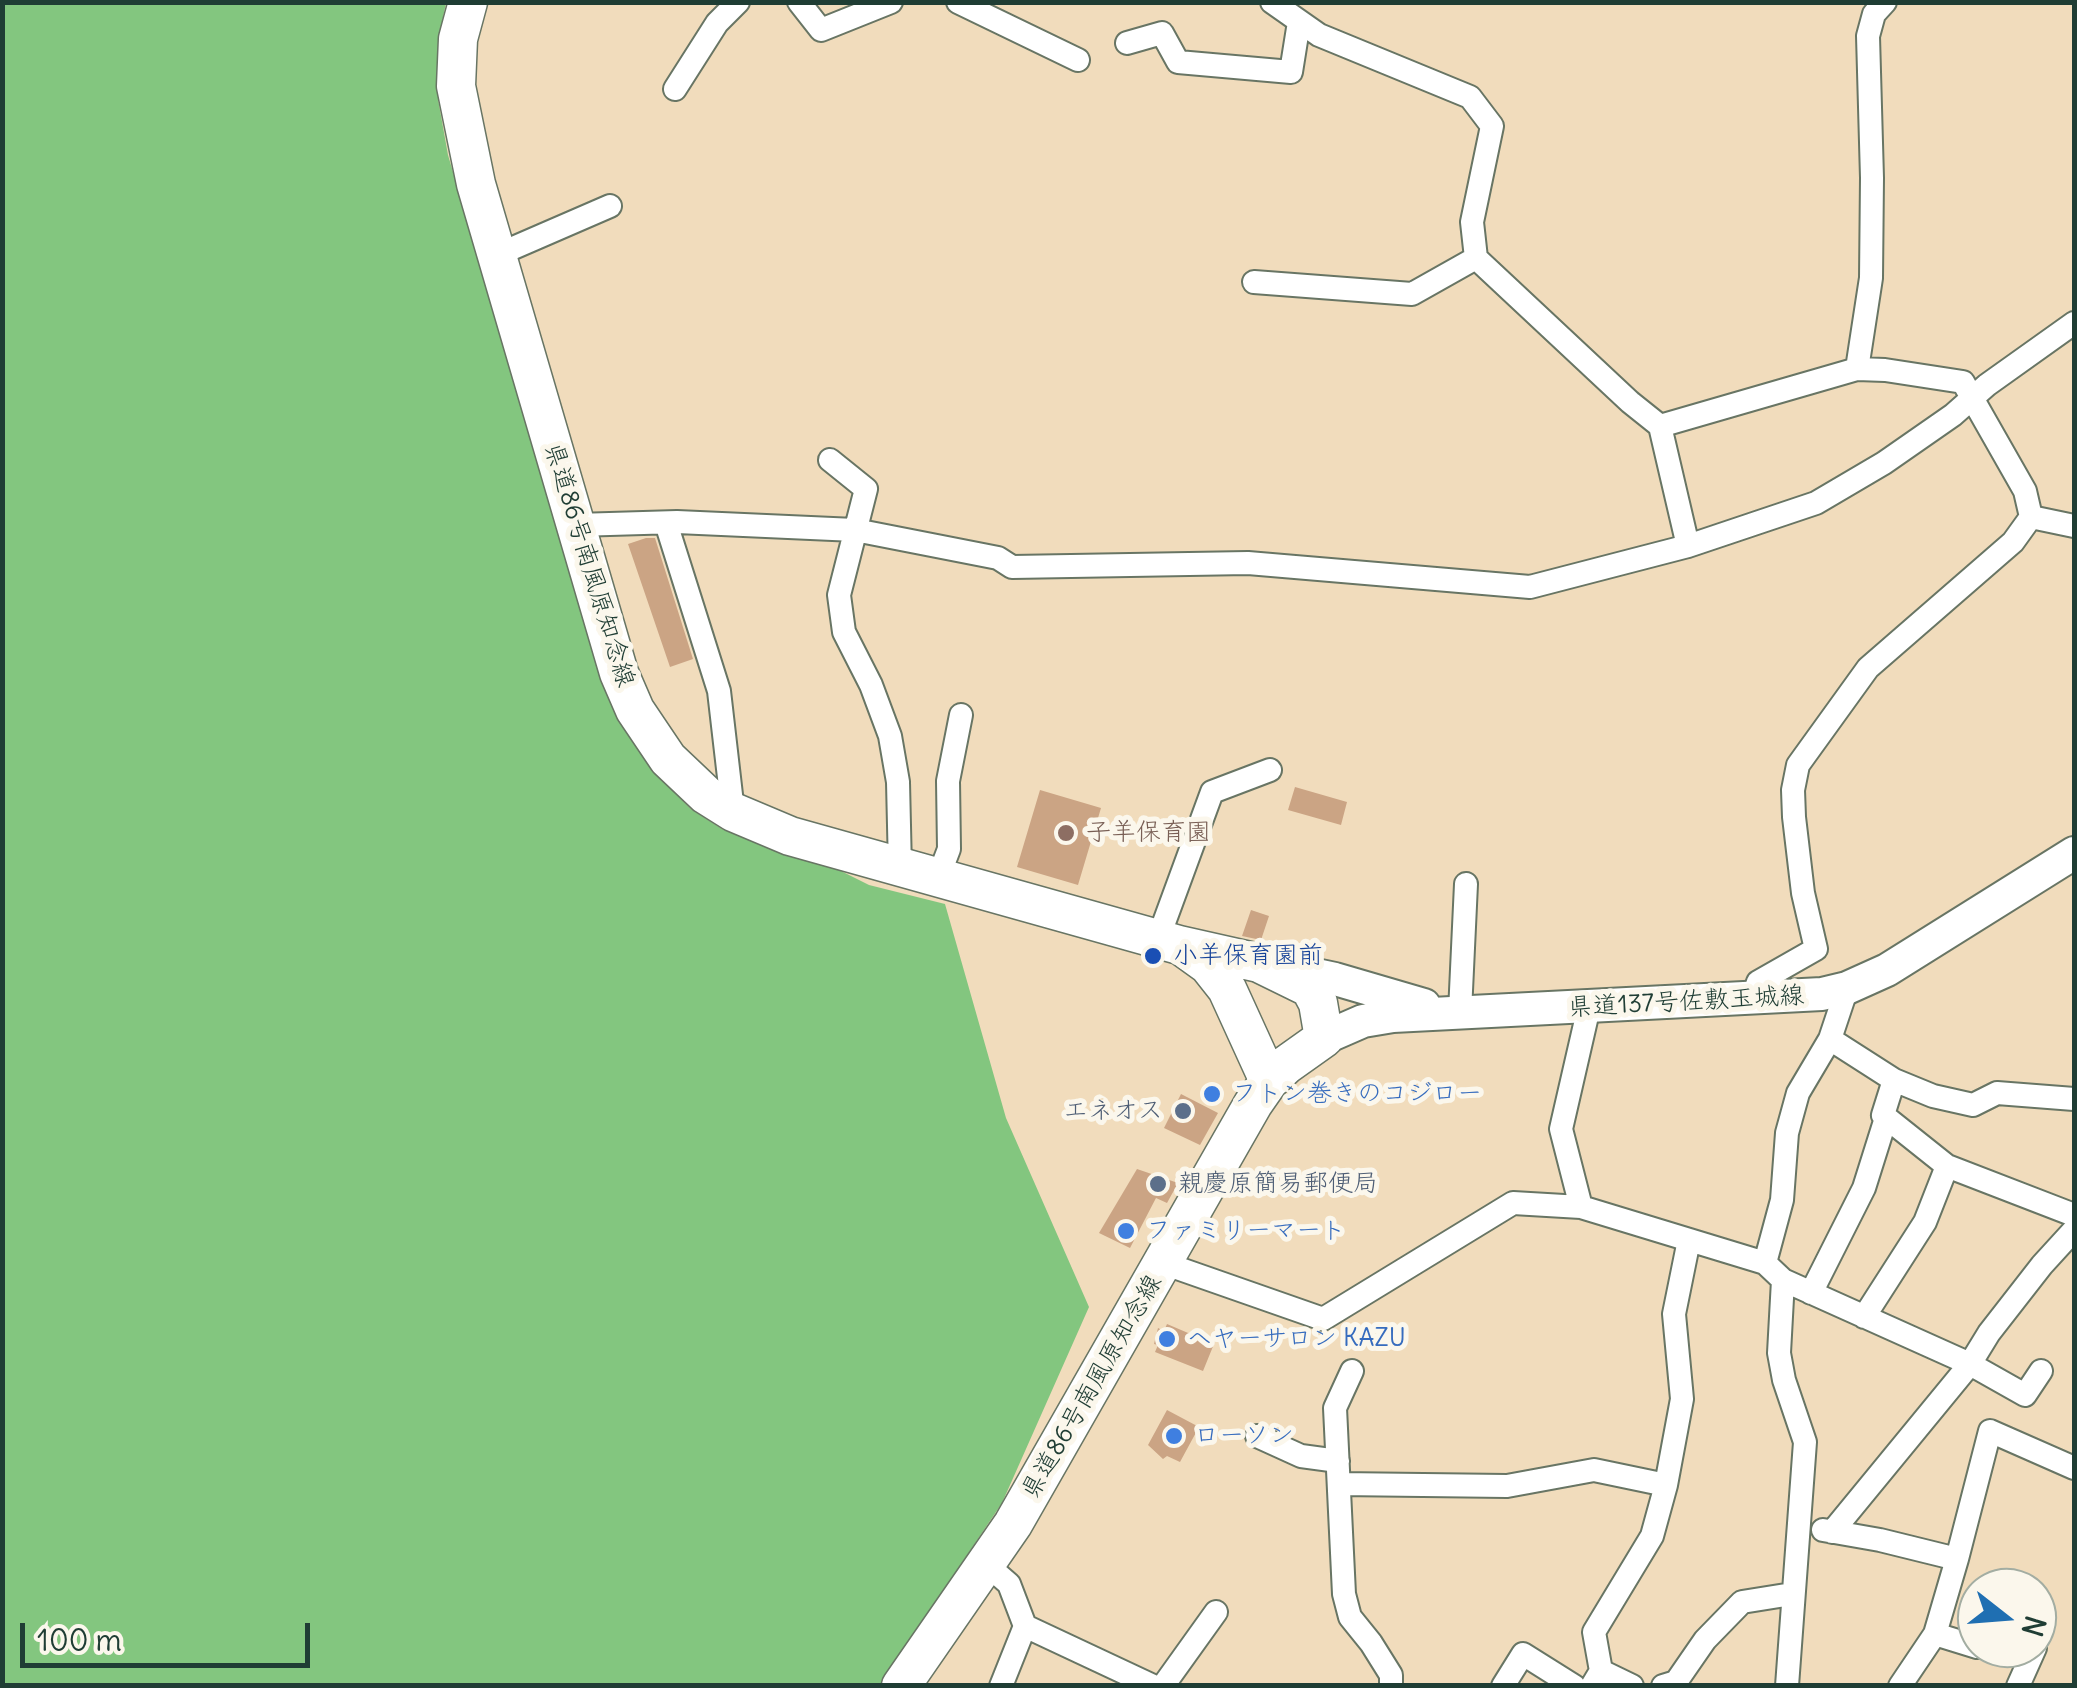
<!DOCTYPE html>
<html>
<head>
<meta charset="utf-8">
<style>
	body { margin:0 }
	#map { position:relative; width:2077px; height:1688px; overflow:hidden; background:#f1dcbc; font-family:Delius,sans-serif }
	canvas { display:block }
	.frame { position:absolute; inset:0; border:5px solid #1f3d34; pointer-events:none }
	.north { position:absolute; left:1957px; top:1568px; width:100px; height:100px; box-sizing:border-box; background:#fbf7ec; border:2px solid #a3ada2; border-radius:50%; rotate:107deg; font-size:28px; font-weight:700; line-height:40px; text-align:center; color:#1f3d34 }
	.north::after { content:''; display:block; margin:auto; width:35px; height:45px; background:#1f6fb2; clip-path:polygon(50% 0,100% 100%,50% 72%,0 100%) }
	.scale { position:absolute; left:20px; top:1623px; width:290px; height:45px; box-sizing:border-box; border:5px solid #1f3d34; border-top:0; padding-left:12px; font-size:30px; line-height:35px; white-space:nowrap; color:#1f3d34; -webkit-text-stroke:8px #fbf7ec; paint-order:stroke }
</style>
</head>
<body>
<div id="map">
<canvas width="2077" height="1688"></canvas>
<div class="frame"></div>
<div class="north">N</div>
<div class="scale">100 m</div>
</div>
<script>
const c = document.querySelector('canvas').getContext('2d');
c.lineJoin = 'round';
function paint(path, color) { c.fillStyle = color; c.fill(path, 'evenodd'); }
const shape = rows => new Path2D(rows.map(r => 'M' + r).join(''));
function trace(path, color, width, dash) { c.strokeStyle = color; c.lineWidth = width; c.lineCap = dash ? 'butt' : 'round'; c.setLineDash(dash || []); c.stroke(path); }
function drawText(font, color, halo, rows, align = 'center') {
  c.font = font + ' Delius,"Klee One",sans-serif'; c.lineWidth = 10; c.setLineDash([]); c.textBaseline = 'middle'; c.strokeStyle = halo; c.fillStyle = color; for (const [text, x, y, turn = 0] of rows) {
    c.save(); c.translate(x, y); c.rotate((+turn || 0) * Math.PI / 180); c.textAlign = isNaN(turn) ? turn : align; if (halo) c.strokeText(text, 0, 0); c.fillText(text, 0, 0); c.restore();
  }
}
paint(shape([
	[3,3,446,3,439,37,438,99,448,155,601,675,621,720,653,771,691,809,722,829,831,866,869,885,945,904,1006,1118,1089,1307,1002,1503,880,1685,3,1686]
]), '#83c67f');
paint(shape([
	[646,538,655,538,693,659,670,667,628,544],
	[1295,787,1347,802,1341,825,1288,810],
	[1040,790,1101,808,1078,885,1017,867],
	[1251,910,1269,916,1261,940,1242,936],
	[1181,1094,1218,1113,1200,1145,1164,1128],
	[1137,1169,1178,1183,1167,1203,1156,1198,1130,1248,1099,1233],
	[1167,1324,1214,1344,1203,1371,1155,1352,1158,1345,1154,1344,1158,1328,1164,1331],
	[1167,1410,1199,1427,1180,1462,1167,1456,1163,1459,1148,1445]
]), '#cba484');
const minor = shape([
	[799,2,821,30,891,2],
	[958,2,1078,60],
	[1272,2,1319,35,1470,97,1492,126,1472,222,1476,258,1630,402,1660,426,1688,546],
	[1127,43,1162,33,1178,62,1291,72,1299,22],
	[675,89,717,23,738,2],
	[497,255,610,206],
	[1254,282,1412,294,1476,258],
	[1857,369,1871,278,1872,178,1868,36,1874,14,1885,2],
	[1660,426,1857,369,1885,370,1963,382,2025,491,2031,517,2013,542,1868,668,1798,765,1793,790,1794,817,1803,893,1816,949,1758,982,1752,1000],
	[830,460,866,489,839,595,844,632,871,685,890,736,898,782,900,869],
	[2031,517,2074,526],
	[666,523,719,691,733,812],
	[576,525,677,522,855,530,998,558,1012,567,1248,563,1530,587,1688,546,1816,503,1884,463,1953,415,1987,385,2074,323],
	[938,878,949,849,948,781,961,715],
	[1158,939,1212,792,1270,770],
	[1460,1012,1466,884],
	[1830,1039,1894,1080,1933,1096,1973,1105,1997,1093,2074,1099],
	[1894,1080,1883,1115,1947,1166,2074,1215],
	[1581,1207,1561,1129,1589,1007],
	[1163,1263,1323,1319,1513,1203,1581,1207,1765,1263],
	[1783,1280,1970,1364,2025,1395,2041,1371],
	[1811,1293,1864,1188,1886,1118],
	[1864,1317,1925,1222,1947,1166],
	[1352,1371,1335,1408,1344,1594,1350,1617,1371,1643,1391,1675,1391,1686],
	[1257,1436,1301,1456,1338,1461],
	[1339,1484,1507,1486,1594,1470,1666,1485],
	[1823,1530,1880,1540,1957,1559,1990,1431,2074,1468],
	[1832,1532,1970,1364,1989,1333,2042,1265,2074,1230],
	[986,1564,1009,1584,1025,1626,1001,1686],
	[1025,1626,1153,1686],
	[1935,1634,1957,1559],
	[1601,1671,1632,1686],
	[1163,1686,1216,1612],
	[1503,1686,1523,1654,1574,1686],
	[1592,1686,1601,1671,1594,1632,1652,1536,1666,1485,1682,1399,1674,1314,1689,1240],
	[1663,1686,1676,1682,1705,1640,1742,1602,1792,1594],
	[1787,1686,1805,1442,1784,1380,1779,1353,1783,1280,1765,1263,1782,1200,1787,1133,1798,1093,1830,1039,1847,988],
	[1900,1686,1935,1634,1977,1647],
	[2018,1686,2035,1648]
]);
const secondary = shape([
	[1283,968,1335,979,1424,1005],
	[1324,1038,1363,1021,1393,1016,1822,994,1847,988,1887,970,2074,853]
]);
const primary = shape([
	[468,2,458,39,456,86,476,184,619,673,635,710,668,759,706,795,733,812,790,836,1179,945,1259,963,1310,988,1318,1003,1324,1038,1286,1065,1269,1081,1253,1104,1013,1524,901,1686],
	[1183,947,1208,965,1227,989,1269,1081]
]);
trace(minor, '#687564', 26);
trace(secondary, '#687564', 36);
trace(primary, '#687564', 41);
trace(minor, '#fff', 22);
trace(secondary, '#fff', 32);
trace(primary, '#fff', 38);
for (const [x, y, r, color] of [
	[1066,833,10,"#8d6e63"],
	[1153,956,10,"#1a4fb4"],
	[1212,1094,10,"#3f7fe0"],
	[1183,1111,10,"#5c6f8a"],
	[1158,1184,10,"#5c6f8a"],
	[1126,1231,10,"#3f7fe0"],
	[1167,1339,10,"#3f7fe0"],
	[1174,1436,10,"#3f7fe0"]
]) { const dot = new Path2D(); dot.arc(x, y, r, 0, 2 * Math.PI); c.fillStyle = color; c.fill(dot); trace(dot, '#fbf7ec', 4); }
drawText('25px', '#1f3d34', '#fbf7ec', [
	["県道86号南風原知念線",589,565,73],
	["県道137号佐敷玉城線",1686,1002,-3],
	["県道86号南風原知念線",1092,1387,-60]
]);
drawText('25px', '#785e54', '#fbf7ec', [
	["子羊保育園",1086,833]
], 'left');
drawText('25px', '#164399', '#fbf7ec', [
	["小羊保育園前",1173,956]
], 'left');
drawText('25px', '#366cbe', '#fbf7ec', [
	["フトン巻きのコジロー",1232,1094],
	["ファミリーマート",1146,1231],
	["ヘヤーサロン KAZU",1187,1339],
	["ローソン",1194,1436]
], 'left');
drawText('25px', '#4e5e75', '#fbf7ec', [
	["エネオス",1163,1111],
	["親慶原簡易郵便局",1178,1184,"left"]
], 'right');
</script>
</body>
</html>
